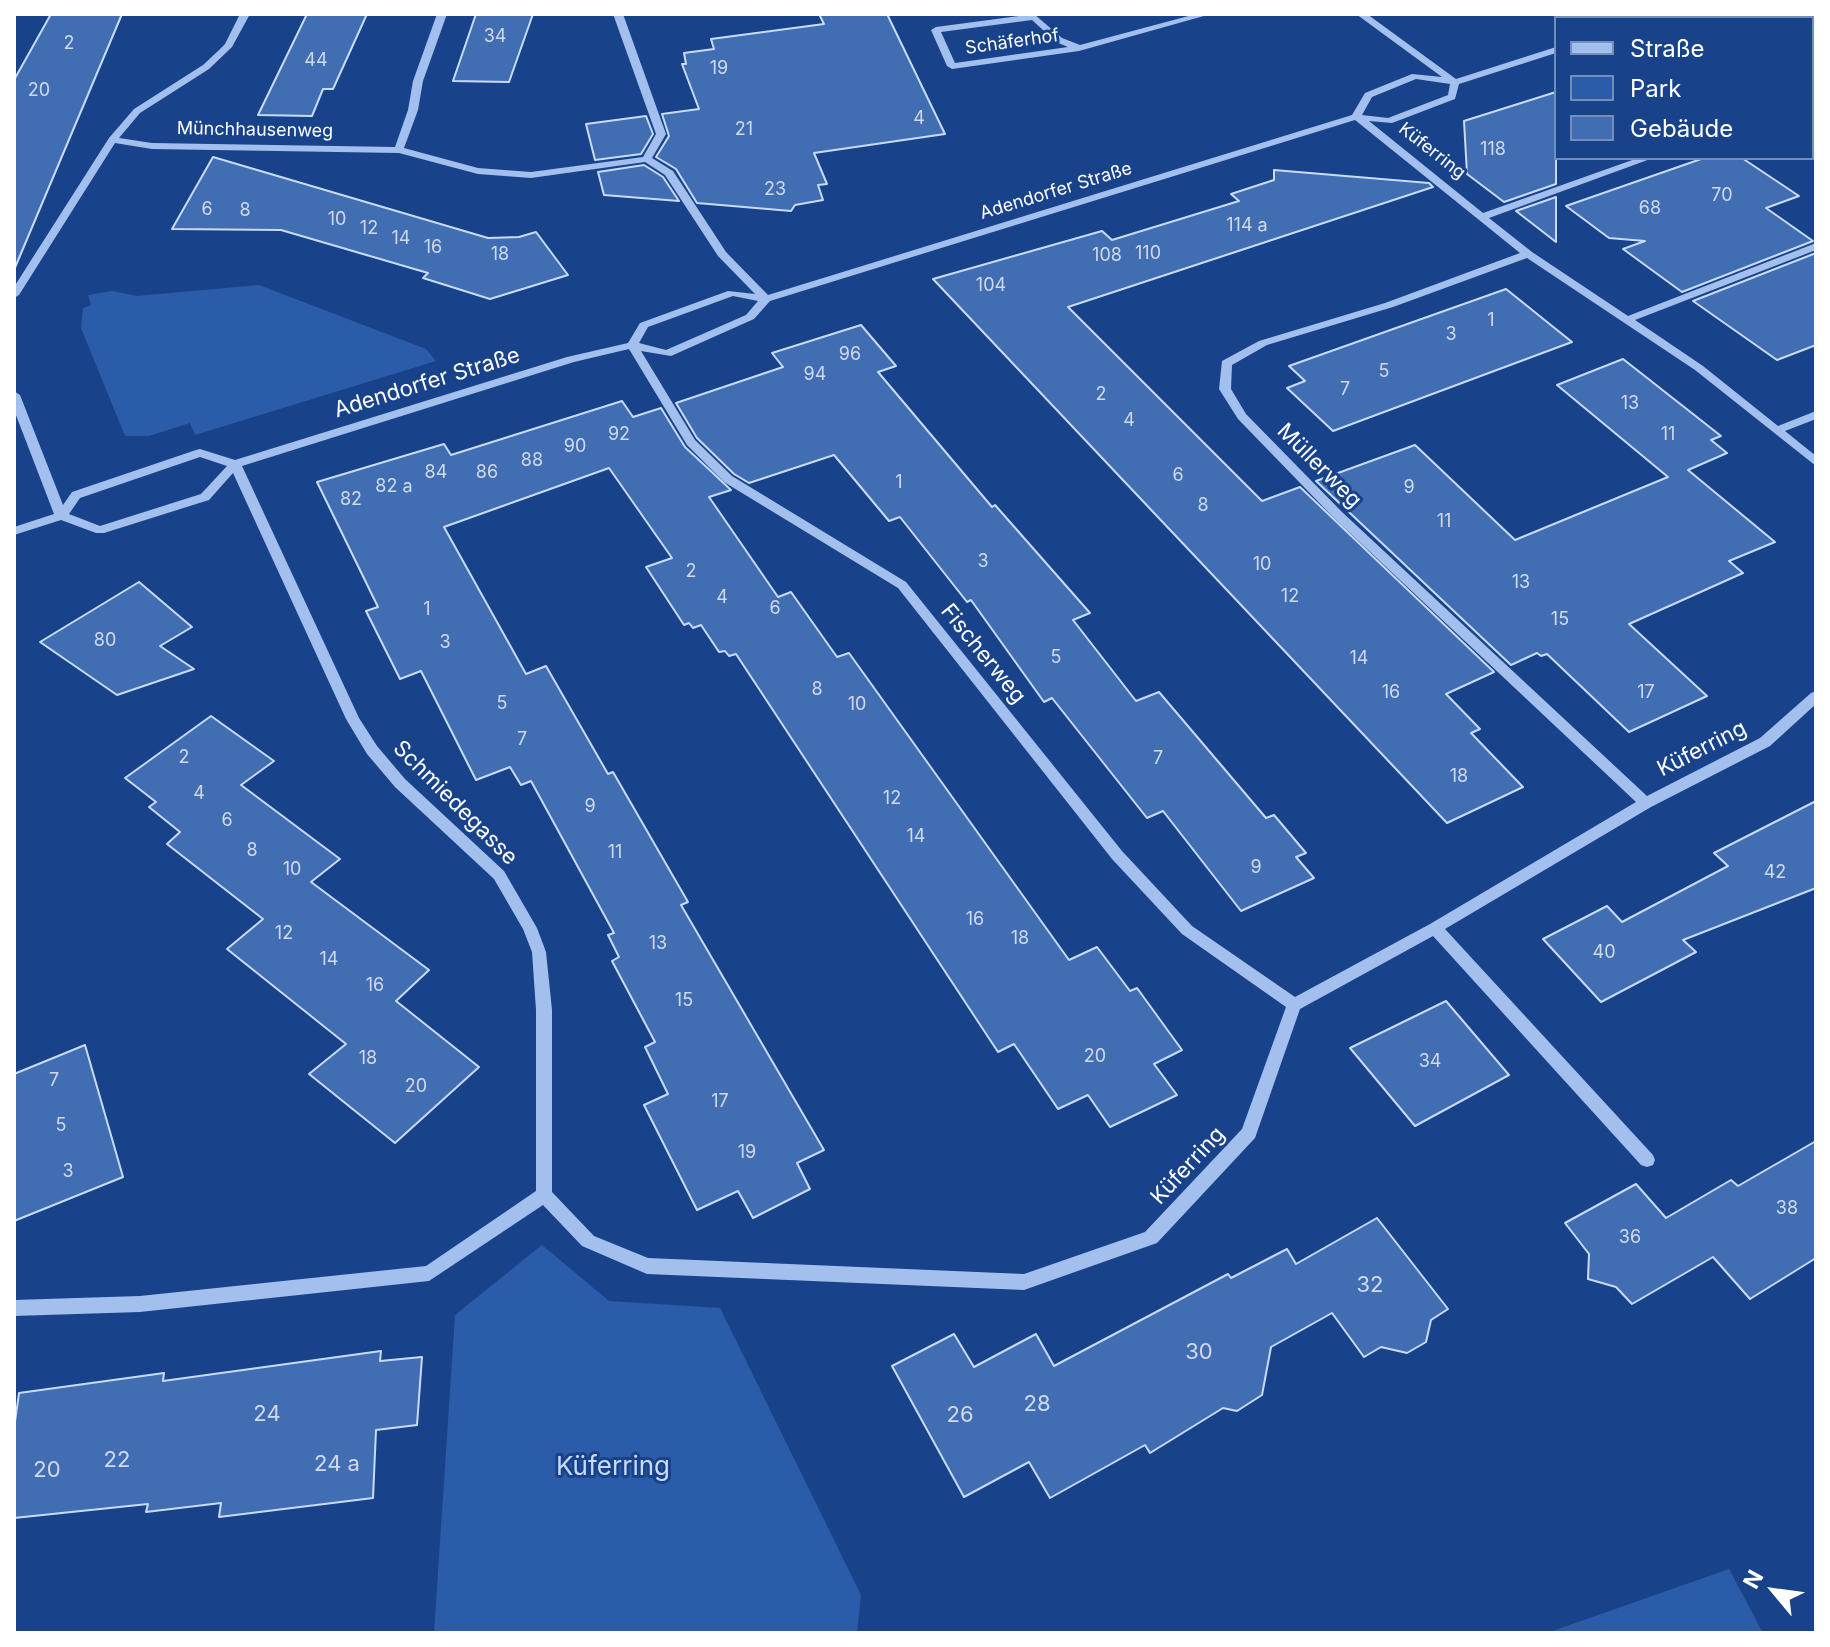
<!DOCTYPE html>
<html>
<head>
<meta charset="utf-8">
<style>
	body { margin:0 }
	#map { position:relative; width:1830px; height:1647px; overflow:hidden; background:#18438b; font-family:Inter,sans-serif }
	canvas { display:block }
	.frame { position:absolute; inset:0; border:16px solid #fff; pointer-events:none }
	.legend { position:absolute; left:1554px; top:16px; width:260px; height:144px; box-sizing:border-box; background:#18438b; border:2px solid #748eb9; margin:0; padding:10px 14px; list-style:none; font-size:24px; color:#fff }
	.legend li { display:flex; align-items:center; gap:16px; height:40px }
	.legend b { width:40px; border:2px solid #748eb9 }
	.north { position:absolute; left:1734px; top:1551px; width:80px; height:80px; -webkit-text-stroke:6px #18438b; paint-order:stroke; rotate:299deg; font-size:22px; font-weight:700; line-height:32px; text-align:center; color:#fff }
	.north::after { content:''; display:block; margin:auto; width:28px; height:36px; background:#fff; clip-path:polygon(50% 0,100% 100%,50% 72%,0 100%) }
</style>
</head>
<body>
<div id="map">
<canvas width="1830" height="1647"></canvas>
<div class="frame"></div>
<ul class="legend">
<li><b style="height:10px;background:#a2bfee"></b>Straße</li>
<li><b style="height:22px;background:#2b5ca9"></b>Park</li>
<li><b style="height:22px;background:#416db3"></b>Gebäude</li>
</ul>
<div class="north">N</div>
</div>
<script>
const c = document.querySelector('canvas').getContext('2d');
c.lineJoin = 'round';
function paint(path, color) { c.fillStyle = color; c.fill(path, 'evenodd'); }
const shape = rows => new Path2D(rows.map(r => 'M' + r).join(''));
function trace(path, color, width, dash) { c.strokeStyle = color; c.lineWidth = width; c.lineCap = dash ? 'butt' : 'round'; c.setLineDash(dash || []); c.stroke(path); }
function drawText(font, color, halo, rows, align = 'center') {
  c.font = font + ' Inter,sans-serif'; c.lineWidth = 6; c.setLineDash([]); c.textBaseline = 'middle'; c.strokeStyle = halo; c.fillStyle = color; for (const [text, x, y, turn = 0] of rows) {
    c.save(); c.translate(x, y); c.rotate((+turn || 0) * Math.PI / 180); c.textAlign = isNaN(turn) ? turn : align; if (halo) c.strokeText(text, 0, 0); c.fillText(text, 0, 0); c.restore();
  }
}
paint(shape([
	[259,285,426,349,436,361,195,435,190,423,149,436,125,436,81,328,83,308,91,305,88,295,112,291,137,296],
	[542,1245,609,1301,720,1308,861,1595,857,1633,434,1633,455,1315],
	[1729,1569,1763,1633,1547,1633]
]), '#2b5ca9');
paint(shape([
	[1812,79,1816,80,1816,89,1812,88,1812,79]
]), '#95b9f0');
const building = shape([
	[51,14,122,14,14,270,14,80,51,14],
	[307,14,367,14,333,89,323,89,312,116,258,115,307,14],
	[476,14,533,14,509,82,453,81,476,14],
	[819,14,887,14,945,134,814,153,827,184,818,185,823,200,795,205,791,211,697,203,676,169,656,157,669,136,662,114,699,109,682,64,686,64,684,53,714,49,711,39,824,24,819,14],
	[1556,92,1556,184,1504,202,1467,174,1464,121,1556,92],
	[646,116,653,134,641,154,595,160,586,124,646,116],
	[213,157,488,238,519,237,536,232,568,275,490,299,423,278,428,273,281,230,172,229,213,157],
	[1704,158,1742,158,1799,196,1766,208,1813,241,1682,292,1623,249,1645,241,1609,238,1566,206,1704,158],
	[644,165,663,177,679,201,604,195,598,172,644,165],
	[1274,170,1429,183,1433,187,1068,307,1262,501,1300,487,1494,672,1446,694,1480,729,1471,733,1523,787,1447,823,933,279,1102,231,1112,240,1239,201,1231,194,1274,180,1274,170],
	[1556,197,1556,242,1516,211,1556,197],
	[1816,253,1816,345,1777,360,1693,301,1816,253],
	[1506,289,1572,342,1333,431,1287,388,1305,381,1289,366,1506,289],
	[861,325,896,366,878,372,992,507,995,505,1090,613,1073,620,1136,701,1159,692,1266,818,1274,815,1306,853,1296,857,1314,878,1241,911,1163,811,1147,818,1052,698,1044,702,971,600,967,602,900,517,889,521,834,455,749,483,734,474,697,438,676,403,783,367,772,353,861,325],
	[1623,359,1721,436,1711,440,1727,453,1688,470,1775,542,1729,561,1743,573,1629,624,1707,696,1629,732,1547,654,1541,656,1537,653,1511,665,1316,481,1415,445,1515,540,1668,477,1557,385,1623,359],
	[622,401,633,417,661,408,685,447,731,490,709,497,778,597,791,592,837,657,849,653,1069,960,1097,947,1130,991,1137,988,1182,1050,1154,1064,1177,1095,1110,1127,1088,1095,1058,1109,1014,1044,998,1052,736,654,729,656,725,651,719,652,701,625,693,628,689,623,684,625,646,567,672,558,609,468,444,527,526,674,546,666,608,774,613,772,688,902,681,905,824,1150,797,1163,810,1189,753,1218,738,1191,697,1210,644,1105,668,1094,645,1047,655,1042,612,961,619,957,608,935,614,933,531,781,521,785,510,767,476,780,421,671,400,679,366,611,378,607,317,482,444,444,451,455,622,401],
	[139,582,192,627,160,646,194,669,117,695,40,642,139,582],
	[211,716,274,761,241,785,340,859,311,882,429,970,396,1001,479,1067,395,1143,309,1074,346,1044,227,949,263,919,167,844,180,832,149,807,156,802,125,778,211,716],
	[1816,801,1816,888,1683,940,1696,952,1601,1002,1543,939,1607,906,1622,922,1728,866,1714,853,1816,801],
	[1446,1001,1509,1075,1415,1126,1350,1048,1446,1001],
	[85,1045,123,1177,14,1221,14,1074,85,1045],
	[1816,1141,1816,1258,1750,1299,1713,1257,1632,1304,1616,1287,1588,1279,1589,1254,1565,1223,1636,1184,1666,1218,1731,1180,1738,1186,1816,1141],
	[1377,1218,1448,1309,1431,1320,1426,1342,1407,1353,1381,1347,1364,1357,1332,1313,1271,1347,1262,1395,1237,1411,1223,1408,1150,1453,1145,1445,1050,1498,1029,1462,964,1497,892,1366,954,1334,974,1367,1036,1334,1054,1366,1228,1274,1231,1278,1287,1249,1296,1264,1377,1218],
	[381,1351,380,1361,422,1357,417,1425,376,1430,373,1498,219,1517,221,1503,146,1512,148,1504,14,1518,14,1429,19,1393,164,1373,163,1381,381,1351]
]);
paint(building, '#416db3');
trace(building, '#c8dbfa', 2);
paint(shape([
	[240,14,250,14,232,47,209,69,140,113,119,138,152,143,395,147,408,110,413,81,437,14,447,14,423,81,418,110,404,148,478,168,531,172,643,157,656,134,613,14,623,14,666,134,652,158,673,171,726,252,768,295,1352,115,1365,93,1412,74,1442,77,1356,14,1367,14,1456,79,1556,47,1556,53,1459,84,1455,99,1392,123,1369,121,1483,213,1638,158,1653,158,1489,218,1532,252,1628,316,1816,243,1816,250,1635,320,1703,366,1778,426,1816,411,1816,419,1785,431,1816,456,1816,466,1695,370,1527,258,1393,307,1267,345,1232,365,1231,389,1246,414,1342,512,1647,796,1760,738,1811,693,1816,691,1816,704,1770,746,1651,807,1445,929,1653,1155,1655,1160,1653,1165,1647,1167,1641,1165,1433,936,1300,1009,1255,1138,1157,1243,1024,1290,647,1274,582,1246,543,1205,429,1281,140,1312,14,1316,14,1300,140,1296,426,1266,536,1191,536,1010,532,952,523,929,494,879,395,787,367,754,346,719,233,473,209,500,104,533,96,533,61,520,14,535,14,527,54,514,14,410,14,391,20,395,63,505,72,492,196,450,200,449,235,460,567,357,628,343,640,323,728,291,755,294,718,256,665,175,645,162,531,178,478,174,399,153,152,149,115,143,19,295,14,298,14,287,109,138,134,109,203,65,218,51,225,44,240,14],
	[1416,79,1450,84,1448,95,1388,118,1362,115,1372,97,1416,79],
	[1355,120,1520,253,1385,303,1259,341,1222,361,1219,389,1238,419,1334,518,1636,802,1430,924,1295,997,1192,926,1122,851,906,582,732,476,695,440,641,351,671,356,754,319,770,301,1355,120],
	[733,296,758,301,746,315,666,350,639,343,648,327,733,296],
	[629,349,687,445,724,482,898,588,1112,859,1182,934,1286,1007,1242,1129,1145,1232,1024,1274,648,1258,594,1236,552,1192,552,1010,546,952,537,928,504,871,405,779,377,746,359,718,242,466,574,362,629,349],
	[200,457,227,466,201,494,100,526,69,514,80,498,200,457],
	[1034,14,1062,38,1080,45,1196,14,1211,14,1079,51,952,69,947,66,931,30,936,27,1034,14],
	[1032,20,1056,42,1068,47,955,63,941,32,1032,20]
]), '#a2bfee');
drawText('18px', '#d0daec', null, [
	["34",495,37],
	["2",69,44],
	["44",316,61],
	["19",719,69],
	["20",39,91],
	["4",919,119],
	["21",744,130],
	["118",1493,150],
	["23",775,190],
	["70",1722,196],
	["68",1650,209],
	["6",207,210],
	["8",245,211],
	["10",337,220],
	["114 a",1247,226],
	["12",369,229],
	["14",401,239],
	["16",433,248],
	["110",1148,254],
	["18",500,255],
	["108",1107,256],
	["104",991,286],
	["1",1491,321],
	["3",1451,335],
	["96",850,355],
	["5",1384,372],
	["94",815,375],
	["7",1345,390],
	["2",1101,395],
	["13",1630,404],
	["4",1129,421],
	["92",619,435],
	["11",1668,435],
	["90",575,447],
	["88",532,461],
	["84",436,473],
	["86",487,473],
	["6",1178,476],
	["1",899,483],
	["82 a",394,487],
	["9",1409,488],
	["82",351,500],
	["8",1203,506],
	["11",1444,522],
	["3",983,562],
	["10",1262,565],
	["2",691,572],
	["13",1521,583],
	["12",1290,597],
	["4",722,598],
	["6",775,609],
	["1",427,610],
	["15",1560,620],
	["80",105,641],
	["3",445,643],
	["5",1056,658],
	["14",1359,659],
	["8",817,690],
	["16",1391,693],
	["17",1646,693],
	["5",502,704],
	["10",857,705],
	["7",522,740],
	["2",184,758],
	["7",1158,759],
	["18",1459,777],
	["4",199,794],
	["12",892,799],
	["9",590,807],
	["6",227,821],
	["14",916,837],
	["8",252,851],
	["11",615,853],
	["9",1256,868],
	["10",292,870],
	["42",1775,873],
	["16",975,920],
	["12",284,934],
	["18",1020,939],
	["13",658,944],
	["40",1604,953],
	["14",329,960],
	["16",375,986],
	["15",684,1001],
	["20",1095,1057],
	["18",368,1059],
	["34",1430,1062],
	["7",54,1081],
	["20",416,1087],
	["17",720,1102],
	["5",61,1126],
	["19",747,1153],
	["3",68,1172],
	["38",1787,1209],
	["36",1630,1238]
]);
drawText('18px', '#fff', '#18438b', [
	["Schäferhof",1012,42,-8],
	["Münchhausenweg",255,130,1],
	["Küferring",1432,151,38],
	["Adendorfer Straße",1056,191,-17]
]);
drawText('22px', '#fff', '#18438b', [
	["Adendorfer Straße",427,383,-17],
	["Müllerweg",1319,466,45],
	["Fischerweg",983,654,51],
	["Küferring",1702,749,-27],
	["Schmiedegasse",455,803,45],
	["Küferring",1188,1166,-47]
]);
drawText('22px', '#d0daec', null, [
	["32",1370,1285],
	["30",1199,1352],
	["28",1037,1404],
	["24",267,1414],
	["26",960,1415],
	["22",117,1460],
	["24 a",337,1464],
	["20",47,1470]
]);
drawText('26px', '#c8dbfa', '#18438b', [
	["Küferring",613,1467]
]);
</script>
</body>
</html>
